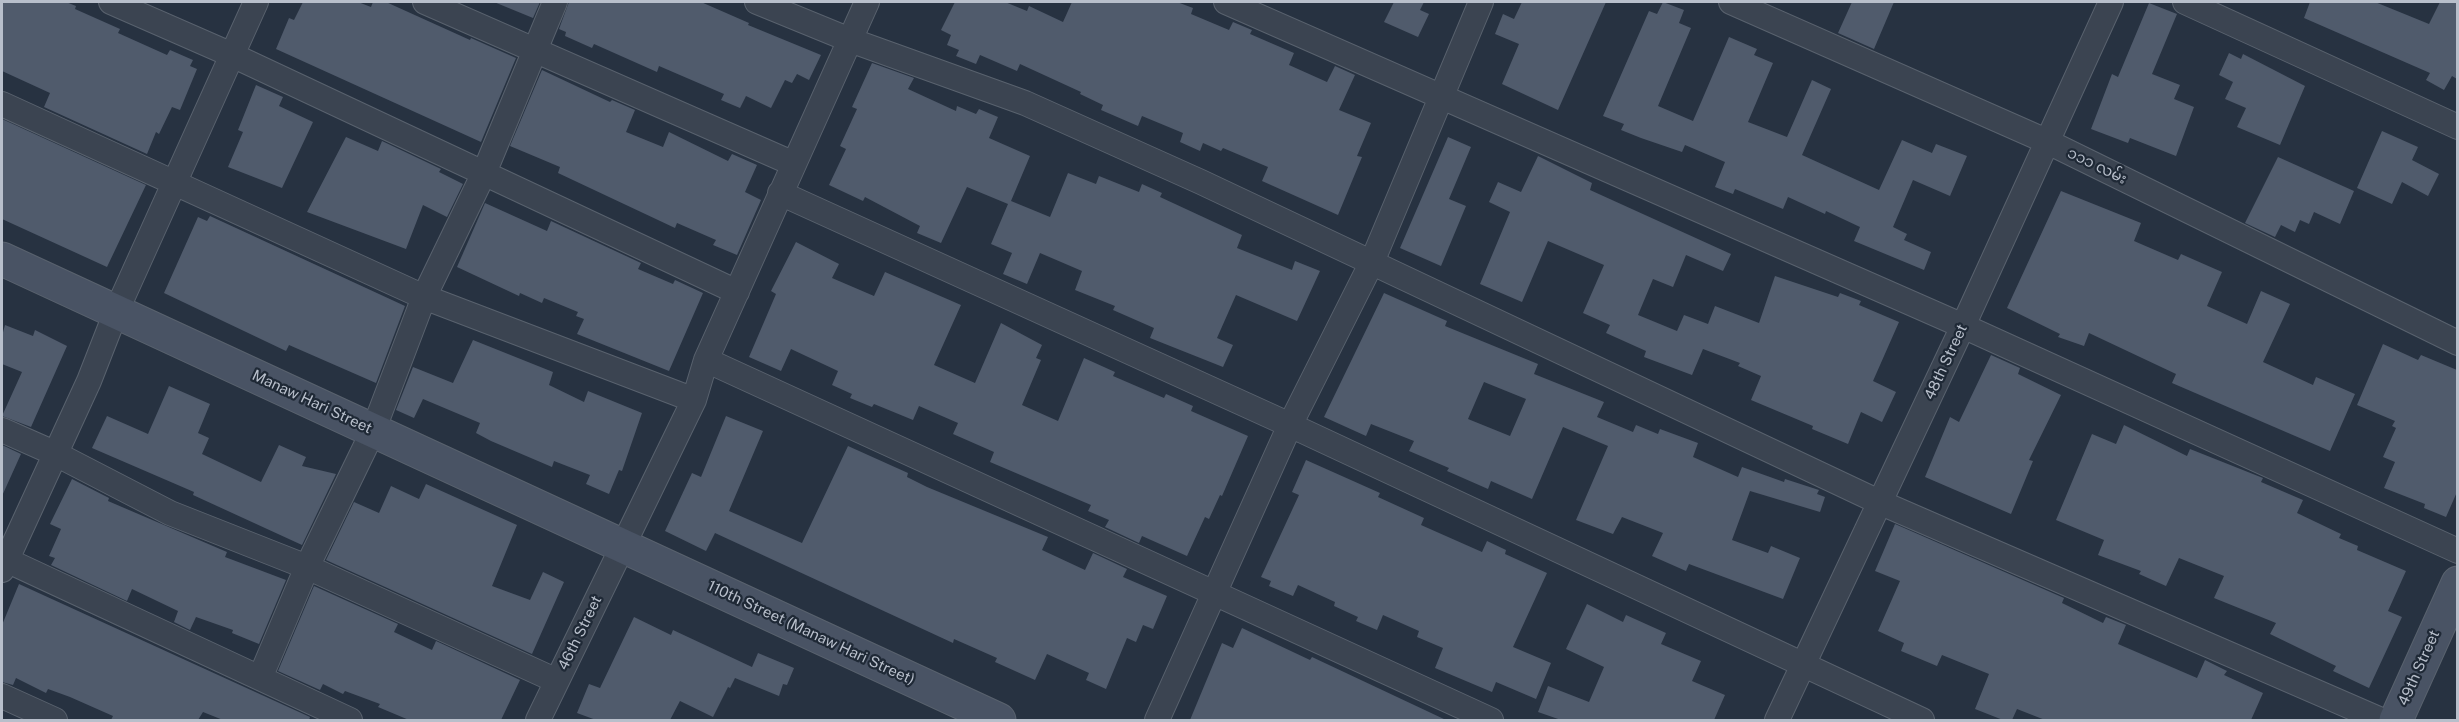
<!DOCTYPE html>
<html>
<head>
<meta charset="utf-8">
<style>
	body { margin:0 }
	#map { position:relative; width:2459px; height:722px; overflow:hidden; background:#273241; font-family:"Public Sans",sans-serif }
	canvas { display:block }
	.frame { position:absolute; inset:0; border:3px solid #b8bfcb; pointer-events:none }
</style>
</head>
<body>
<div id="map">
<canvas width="2459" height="722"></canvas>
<div class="frame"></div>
</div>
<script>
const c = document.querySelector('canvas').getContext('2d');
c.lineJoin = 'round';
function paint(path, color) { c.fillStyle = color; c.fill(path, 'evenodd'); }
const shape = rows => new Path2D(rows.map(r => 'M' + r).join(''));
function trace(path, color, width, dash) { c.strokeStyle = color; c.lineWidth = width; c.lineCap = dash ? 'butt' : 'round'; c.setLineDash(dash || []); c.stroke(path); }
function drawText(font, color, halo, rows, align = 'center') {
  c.font = font + ' "Public Sans","Noto Sans Myanmar",sans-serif'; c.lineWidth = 4.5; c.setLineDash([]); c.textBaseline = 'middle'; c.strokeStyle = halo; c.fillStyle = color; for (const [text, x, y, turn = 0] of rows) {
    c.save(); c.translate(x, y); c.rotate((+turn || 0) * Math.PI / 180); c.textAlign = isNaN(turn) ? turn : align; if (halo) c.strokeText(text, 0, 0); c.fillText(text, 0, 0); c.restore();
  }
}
paint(shape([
	[2,2,66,2,76,6,75,9,120,29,118,33,167,55,170,50,193,60,190,66,197,69,180,110,172,107,159,134,156,132,147,154,44,107,50,93,2,71],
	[303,2,358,2,371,7,373,2,386,2,470,40,471,38,516,58,481,142,276,49,289,18,294,20],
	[494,2,540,2,533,18],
	[569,2,701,2,749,23,748,25,821,55,809,80,797,74,792,83,785,80,771,108,746,96,740,108,721,100,724,94,659,66,657,72,594,44,592,48,565,36,566,32,559,29],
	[955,2,1005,2,1027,11,1029,6,1063,22,1072,2,1177,2,1193,8,1191,14,1229,30,1233,22,1252,30,1250,34,1294,53,1289,65,1327,82,1335,66,1355,75,1339,110,1371,123,1357,156,1362,157,1338,215,1262,181,1268,167,1223,148,1221,151,1203,143,1200,151,1180,142,1183,133,1142,116,1138,126,1101,110,1103,105,1080,94,1081,92,1020,64,1017,71,980,55,976,64,956,56,959,50,947,45,951,35,941,30],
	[1394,2,1424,2,1420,10,1429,14,1418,37,1384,22],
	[1522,2,1606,2,1558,110,1502,84,1519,44,1495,34,1503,14,1514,19],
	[1663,2,1684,10,1679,23,1691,28,1658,106,1693,121,1729,37,1757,49,1754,55,1773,63,1748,122,1787,137,1812,80,1831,89,1802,155,1879,190,1902,140,1932,153,1936,144,1967,156,1950,196,1913,180,1893,227,1907,234,1904,240,1931,252,1924,270,1854,241,1860,227,1826,211,1825,214,1788,197,1783,209,1735,189,1733,194,1715,187,1725,162,1685,145,1682,152,1641,138,1621,130,1624,124,1603,116,1649,11,1657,14],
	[1852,2,1894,2,1874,49,1838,33],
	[2310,2,2375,2,2429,24,2440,2,2457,2,2457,79,2452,76,2444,90,2426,80,2430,73,2304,18],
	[2149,3,2177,14,2152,74,2180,85,2174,99,2194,107,2176,156,2130,138,2128,143,2091,129,2112,74,2118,77],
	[2229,53,2241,59,2243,54,2305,86,2280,145,2237,127,2246,108,2225,99,2233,82,2219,75],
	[872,63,914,78,908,89,956,111,957,106,976,114,979,109,998,117,989,138,1030,156,1011,201,1050,217,1068,173,1096,184,1099,176,1139,192,1142,184,1162,193,1160,197,1242,235,1237,248,1292,270,1295,261,1320,271,1297,321,1236,295,1217,338,1233,345,1223,367,1150,338,1154,328,1113,310,1115,306,1075,290,1082,271,1040,253,1027,284,1003,274,1012,253,991,244,1008,204,967,187,941,243,917,233,920,226,865,197,863,201,829,185,846,149,840,146,857,109,852,107],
	[542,70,610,102,612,100,635,110,626,132,663,147,669,132,728,161,732,154,757,165,745,192,761,200,737,255,713,245,716,240,677,223,675,228,558,173,560,167,510,146],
	[256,85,283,97,279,106,313,122,282,188,228,167,243,132,238,130],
	[2,119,146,185,107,267,2,219],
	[2382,131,2418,147,2412,160,2439,174,2428,196,2402,182,2392,204,2357,188],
	[346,137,378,151,382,141,441,169,439,172,463,184,447,217,423,205,406,249,307,212],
	[1448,137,1471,147,1449,199,1466,206,1441,266,1400,248],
	[1538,156,1592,183,1590,190,1731,254,1723,271,1686,255,1673,287,1653,279,1638,315,1677,331,1684,315,1708,324,1715,306,1759,323,1775,276,1838,297,1840,293,1861,301,1859,305,1899,322,1873,381,1896,392,1882,422,1861,412,1848,444,1812,429,1813,426,1751,400,1761,376,1738,366,1740,363,1703,349,1692,375,1644,357,1646,351,1606,333,1610,325,1583,313,1604,265,1548,241,1522,302,1480,284,1510,212,1489,202,1498,182,1521,192],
	[2278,157,2354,191,2340,224,2314,212,2309,224,2300,220,2295,232,2281,225,2275,237,2245,223],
	[2061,191,2141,223,2134,241,2178,260,2181,254,2222,272,2207,306,2247,324,2261,291,2290,304,2263,362,2313,385,2316,377,2355,394,2330,451,2172,383,2176,374,2089,333,2084,346,2058,337,2060,334,2007,308],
	[485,203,547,231,551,221,641,263,638,269,673,284,675,280,703,293,669,371,577,334,584,319,576,316,578,312,544,298,542,303,520,293,519,296,457,267],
	[210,216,405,306,376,383,289,345,286,351,164,293,198,217,207,221],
	[796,242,839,264,832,278,874,296,885,272,961,305,934,365,975,383,1001,323,1042,345,1036,358,1041,360,1022,405,1058,421,1084,358,1115,372,1113,376,1164,398,1166,394,1193,406,1191,411,1248,436,1222,496,1220,495,1209,519,1205,517,1187,556,1142,536,1139,543,1105,527,1109,520,1088,511,1091,505,990,462,994,452,953,434,958,423,919,406,913,420,874,404,872,407,850,398,852,394,832,385,838,371,791,349,781,371,749,357,776,294,771,291],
	[1384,293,1447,321,1445,326,1538,364,1534,374,1604,402,1597,417,1633,432,1636,425,1658,434,1660,429,1698,443,1693,457,1738,477,1742,467,1784,482,1785,479,1819,490,1817,494,1825,497,1820,512,1750,491,1732,540,1768,553,1771,546,1800,558,1783,599,1689,564,1686,571,1652,556,1663,533,1622,517,1613,534,1576,520,1608,446,1563,427,1532,499,1491,481,1488,489,1447,471,1449,468,1409,451,1414,441,1371,424,1366,436,1324,417],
	[1484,382,1526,399,1510,436,1468,419],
	[5,325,33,336,35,330,67,346,31,427,2,416,22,372,2,364,2,336],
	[473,340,553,372,549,385,584,402,588,391,642,413,622,471,619,470,609,494,586,484,590,475,554,461,552,467,491,441,476,433,480,423,423,399,414,418,396,410,413,367,453,383],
	[2383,344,2418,360,2421,355,2457,370,2457,492,2446,517,2424,508,2425,504,2384,488,2395,462,2383,457,2396,428,2392,426,2395,421,2357,405],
	[1991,355,2020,368,2018,374,2061,395,2029,460,2033,461,2011,514,1925,477,1950,417,1959,422],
	[169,386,210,404,198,433,209,438,202,454,261,482,279,445,306,457,302,466,336,474,302,545,193,495,194,492,92,448,107,416,148,434],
	[726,416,763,431,729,511,802,543,848,446,908,473,907,477,927,487,1048,537,1042,550,1085,570,1093,553,1127,569,1123,577,1167,596,1153,629,1143,625,1136,642,1127,638,1106,689,1086,680,1089,673,1047,654,1035,680,995,662,997,658,954,639,953,643,715,533,706,551,665,531,692,473,701,477],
	[2124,425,2187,456,2190,449,2263,478,2261,482,2303,500,2297,513,2341,534,2339,538,2358,546,2357,550,2406,571,2388,611,2402,617,2369,688,2333,671,2336,666,2270,634,2276,623,2214,598,2224,576,2179,558,2166,586,2139,574,2141,571,2098,555,2104,540,2056,520,2092,434,2116,444],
	[2,445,21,454,2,496],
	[1306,460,1380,493,1378,497,1424,518,1421,525,1482,552,1487,541,1506,550,1505,554,1547,573,1513,647,1551,663,1536,699,1496,682,1492,692,1435,668,1443,648,1417,637,1419,631,1383,615,1377,630,1356,621,1358,617,1334,606,1335,602,1298,585,1293,596,1269,586,1271,581,1261,577,1299,495,1292,492],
	[72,479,109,498,108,501,227,552,225,557,286,580,259,644,232,633,233,630,196,617,190,630,174,622,178,611,132,589,127,601,51,565,55,558,49,556,61,529,50,524],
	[426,484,517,525,492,586,530,600,543,572,564,582,532,654,326,560,354,502,379,513,391,486,419,499],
	[1895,524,2064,598,2062,603,2103,623,2106,617,2126,625,2118,644,2197,678,2205,660,2227,671,2224,675,2263,693,2251,720,2045,720,2017,709,2012,720,2003,720,1975,709,1989,674,1942,655,1937,666,1901,651,1904,643,1878,631,1900,581,1875,571],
	[19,584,310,717,309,720,223,720,203,712,198,720,111,720,113,716,70,697,48,689,46,693,16,678,13,685,2,682,2,625],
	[314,586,398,624,394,632,432,650,436,641,520,680,501,720,409,720,378,707,380,704,345,691,343,694,323,684,320,690,278,671],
	[1587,604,1623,622,1626,615,1666,633,1661,644,1701,661,1692,681,1725,695,1714,720,1561,720,1538,712,1548,686,1589,702,1604,667,1566,649],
	[634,617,671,635,673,630,752,667,758,653,794,668,787,685,783,684,779,696,735,678,730,688,728,687,713,717,680,701,670,720,596,720,577,713,589,684,600,688],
	[1242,628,1310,660,1312,657,1446,720,1190,720,1222,643,1233,648]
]), '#505b6c');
const street = shape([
	[111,2,232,55,737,292],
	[425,2,794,164],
	[757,2,850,40,1025,103,1201,182,1879,502,2381,720],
	[1226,2,1963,326,2458,551],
	[1731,2,2046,141,2458,343],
	[2185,2,2458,127],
	[2,104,424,297,694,400],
	[780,193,1290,425,1922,720],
	[706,360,1491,720],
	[2,430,54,453,170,513,307,567,557,681],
	[2,558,350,720],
	[2,570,89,381,116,312,256,2],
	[260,678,307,567,373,431,424,297,484,173,555,2],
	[2,696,55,720],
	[538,720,694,400,706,360,867,2],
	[1157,720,1290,425,1372,262,1481,2],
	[1777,720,1963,326,2111,2]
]);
const secondary = shape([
	[2,259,999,720],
	[2396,720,2458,583]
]);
trace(street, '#59626e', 26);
trace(secondary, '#59626e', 35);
trace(street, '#3b4451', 24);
trace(secondary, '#495364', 33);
drawText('15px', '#b8bfcb', '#1f2936', [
	["၁၁၁ လမ်း",2097,166,26],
	["48th Street",1946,362,-65],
	["Manaw Hari Street",312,402,25],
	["46th Street",580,633,-64],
	["110th Street (Manaw Hari Street)",811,633,25],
	["49th Street",2419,668,-66]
]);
</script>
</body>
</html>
